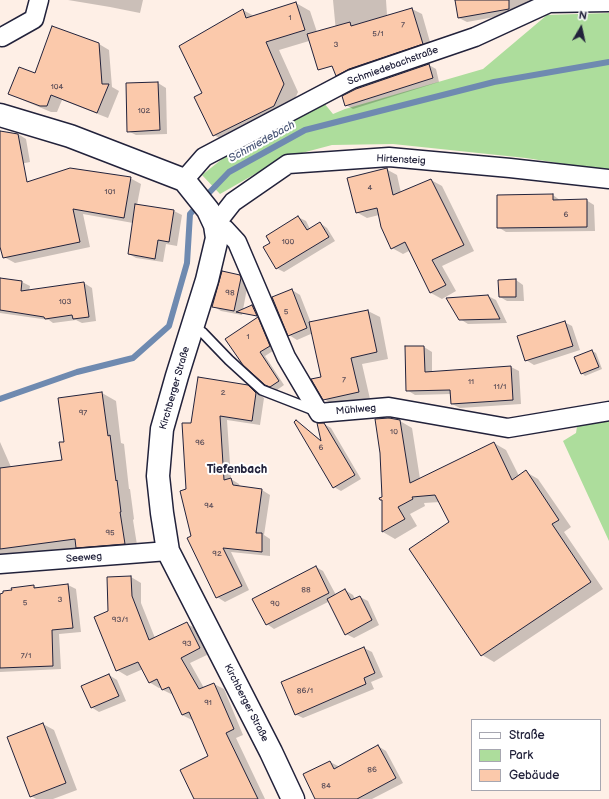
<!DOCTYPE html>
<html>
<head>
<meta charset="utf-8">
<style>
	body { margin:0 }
	#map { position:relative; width:609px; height:799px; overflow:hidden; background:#feefe6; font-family:"Balsamiq Sans",sans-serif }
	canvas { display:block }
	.legend { position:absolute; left:471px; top:719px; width:130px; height:72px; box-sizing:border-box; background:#fff; border:1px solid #a7a7b1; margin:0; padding:5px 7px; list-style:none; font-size:12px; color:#22223b }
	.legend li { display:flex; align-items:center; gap:8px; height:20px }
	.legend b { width:20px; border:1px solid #a7a7b1 }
	.north { position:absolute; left:561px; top:8px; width:40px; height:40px; -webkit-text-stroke:3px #fff; paint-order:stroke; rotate:9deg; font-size:11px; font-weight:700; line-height:16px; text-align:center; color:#22223b }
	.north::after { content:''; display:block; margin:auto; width:14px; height:18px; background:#22223b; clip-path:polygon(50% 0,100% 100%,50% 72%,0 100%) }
</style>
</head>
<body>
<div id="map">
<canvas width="609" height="799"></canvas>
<ul class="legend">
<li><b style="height:5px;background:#fff"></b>Straße</li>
<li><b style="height:11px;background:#addd9c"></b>Park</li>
<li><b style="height:11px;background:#fbc9ab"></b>Gebäude</li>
</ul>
<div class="north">N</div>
</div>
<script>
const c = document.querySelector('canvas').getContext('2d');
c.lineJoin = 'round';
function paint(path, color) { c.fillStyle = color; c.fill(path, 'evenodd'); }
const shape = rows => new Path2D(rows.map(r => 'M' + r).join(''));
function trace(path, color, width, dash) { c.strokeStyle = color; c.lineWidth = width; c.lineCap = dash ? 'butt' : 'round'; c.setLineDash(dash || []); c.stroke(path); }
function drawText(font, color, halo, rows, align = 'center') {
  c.font = font + ' "Balsamiq Sans",sans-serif'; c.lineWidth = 4; c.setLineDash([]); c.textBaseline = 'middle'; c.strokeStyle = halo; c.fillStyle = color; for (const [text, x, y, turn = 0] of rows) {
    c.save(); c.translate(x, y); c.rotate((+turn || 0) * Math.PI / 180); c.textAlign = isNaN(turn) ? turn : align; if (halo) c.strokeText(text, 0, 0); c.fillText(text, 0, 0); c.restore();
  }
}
paint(shape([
	[609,13,609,171,526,158,393,144,332,145,283,158,220,194,202,175,255,133,324,103,333,114,345,109,483,69,547,15],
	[609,416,609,541,563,441,576,433,578,420]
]), '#addd9c');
paint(shape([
	[68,0,143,0,140,13,110,7],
	[333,0,386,0,387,15,412,9,422,14,432,49,349,79,340,74],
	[456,0,543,0,522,12,467,22,459,18],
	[296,3,310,11,319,38,279,50,298,92,288,114,228,143,214,135,203,94,243,10,254,16],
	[99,44,109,50,112,87,119,91,108,118,62,100,57,112,51,112,20,99,10,93,36,75],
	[429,65,436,69,439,82,353,109,346,105],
	[158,83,166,88,167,134,136,135,128,131],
	[0,133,18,134,26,139,30,162,0,168],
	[386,169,397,175,401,193,431,180,442,186,474,251,442,266,456,291,442,299,431,293,411,250,403,254,392,248,379,215,367,218,356,212],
	[130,178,141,184,137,205,174,211,182,215,177,246,166,244,163,262,136,258,129,254,133,223,83,214,90,247,15,263,4,257,0,244,0,193],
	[553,195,561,201,586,200,594,205,595,231,506,232,498,227],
	[298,217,306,221,310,229,320,223,327,228,335,241,284,272,276,268,271,243],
	[239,276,247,281,248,283,242,315,221,311,213,306],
	[0,279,22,282,30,286,29,291,84,283,92,288,96,321,82,323,76,320,53,323,49,320,0,313],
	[516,280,523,285,524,301,507,301,500,297],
	[292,290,300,295,311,323,368,311,380,317,388,359,362,364,370,399,336,406,324,399,322,378,313,333,297,340,289,335],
	[488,296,496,300,507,323,468,324,460,319],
	[258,319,264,322,276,349,265,356,284,385,277,390,266,384,244,364],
	[564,322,572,326,580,350,534,365,526,360],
	[424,347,432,352,432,372,511,367,519,371,521,404,460,408,452,404,451,394,415,395,407,390],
	[592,351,596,353,602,369,585,376,582,373],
	[248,386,256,391,264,398,260,425,227,420,231,479,239,484,240,487,262,490,270,495,264,535,270,539,270,556,231,552,249,590,225,602,217,597,192,536,188,490,192,424],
	[102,393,116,401,121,443,124,444,129,489,130,489,134,519,133,520,138,551,91,555,78,548,0,558,0,442,11,467,63,461,65,443,59,399],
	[400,421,412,428,420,479,494,443,506,450,519,476,526,472,538,479,571,527,564,532,603,589,494,662,482,655,450,523,440,502,424,503,425,506,410,514,417,526,395,539,383,532,383,500,380,499,383,498],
	[324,424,331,428,361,479,341,491,334,487,302,425,322,441],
	[316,567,323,571,336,595,345,590,353,595,355,599,360,597,368,601,379,625,354,638,346,634,330,601,274,629,267,624],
	[131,577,141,583,141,603,155,638,187,624,197,629,209,654,190,663,204,688,214,684,224,689,243,735,236,738,265,799,195,799,210,757,194,720,192,720,182,715,173,695,163,690,162,687,159,688,149,682,143,669,127,676,117,670,110,612],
	[68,585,76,589,81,632,59,634,61,669,0,672,0,595,33,586,38,588],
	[364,648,372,652,383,677,371,682,374,689,303,718,295,714,282,682],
	[109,675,117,680,126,701,99,712,91,707],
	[43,724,54,730,77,790,53,799,36,799,31,796],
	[378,746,386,751,403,783,372,799,316,799,304,774,330,762,338,766,339,768]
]), '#0003');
trace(shape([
	[204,198,229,172,305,130,494,82,609,62],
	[0,399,77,372,133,358,169,326,187,263,190,214,198,205]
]), '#6f8ab0', 6);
const building = shape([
	[455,0,509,0,509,9,458,18,455,0],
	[296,2,305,30,266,42,284,84,274,106,213,136,194,97,202,93,179,46,243,9,246,18,296,2],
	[412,8,423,44,349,69,336,76,332,66,318,70,307,34,350,22,351,26,412,8],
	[52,26,99,43,102,84,109,84,97,113,51,95,47,106,40,106,8,94,19,67,35,73,52,26],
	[429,64,433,78,345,106,342,96,356,89,429,64],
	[158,82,160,130,127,132,126,83,158,82],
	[0,131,18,134,27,182,70,168,131,177,124,218,73,209,80,242,3,258,0,247,0,131],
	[387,168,393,195,431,179,464,245,432,260,446,285,430,293,405,242,391,249,381,227,377,208,356,213,347,178,387,168],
	[553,194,553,200,587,199,587,227,497,228,497,195,553,194],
	[135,204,174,210,169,242,158,240,155,259,128,254,135,204],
	[298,216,307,230,320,222,329,237,276,269,263,247,270,243,266,236,298,216],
	[222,271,240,275,241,278,234,311,212,307,222,271],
	[0,278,22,281,21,291,84,282,89,317,73,319,72,315,45,319,44,317,0,310,0,278],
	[516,279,516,297,499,297,498,280,516,279],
	[292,289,307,328,288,336,272,297,292,289],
	[488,295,500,319,459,320,446,298,488,295],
	[252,305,257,316,236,312,252,305],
	[368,310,377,352,351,358,359,392,323,400,311,379,321,377,309,322,368,310],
	[258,317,270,346,260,352,279,381,270,387,265,385,243,365,225,339,258,317],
	[565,321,573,346,525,361,517,336,565,321],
	[405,346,424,346,425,372,511,366,513,400,451,404,450,390,406,391,405,346],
	[592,350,599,367,581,374,574,357,592,350],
	[198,377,248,385,256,393,252,421,220,416,224,480,231,478,233,485,262,489,256,533,262,533,262,552,223,548,242,586,216,598,187,538,191,536,180,491,186,489,182,423,191,423,198,377],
	[102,392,108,436,110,435,116,481,117,480,121,512,120,512,125,544,76,548,75,539,0,549,0,468,62,460,59,442,64,442,58,398,102,392],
	[389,418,400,420,410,483,494,442,512,480,526,470,559,520,552,524,591,582,481,656,409,549,449,522,435,495,412,497,413,499,398,507,405,519,382,532,382,500,380,500,379,498,382,497,380,453,375,419,389,418],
	[296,420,321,441,317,423,324,423,355,475,333,488,294,422,296,420],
	[316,566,329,593,266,625,252,599,316,566],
	[131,576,132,596,149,640,187,622,200,648,181,658,199,689,214,683,234,729,226,733,258,799,194,799,180,770,208,756,189,712,182,715,169,687,162,690,157,679,149,683,138,662,116,671,94,617,108,611,107,577,131,576],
	[68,584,73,628,52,630,53,666,0,668,0,594,3,593,3,591,12,590,11,588,34,585,34,588,68,584],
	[345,589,351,600,360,596,372,620,345,635,327,599,345,589],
	[364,647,375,673,364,678,366,684,295,715,281,682,364,647],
	[109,674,119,696,91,708,81,686,109,674],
	[43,723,66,783,30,797,7,737,43,723],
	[378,745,396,778,357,799,315,799,303,774,330,761,334,769,378,745]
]);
paint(building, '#fbc9ab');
trace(building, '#22223b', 1);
const service = shape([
	[193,326,203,333,229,360,262,390,316,411]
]);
const minor = shape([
	[2,37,34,19,39,0],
	[609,179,510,168,389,157,288,164,233,202,215,225,225,229,237,242,286,357,319,413,389,407,508,428,609,411],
	[184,180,204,157,352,79,475,37,549,3,609,2],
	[0,564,168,551]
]);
const secondary = shape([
	[0,115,70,136,184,180,208,210,215,225,217,238,207,280,177,376,162,429,158,476,162,513,168,551,271,752,293,799]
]);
trace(service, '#22223b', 12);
trace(minor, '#22223b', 21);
trace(secondary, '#22223b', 25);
trace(service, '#fff', 9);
trace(minor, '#fff', 18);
trace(secondary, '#fff', 22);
drawText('8px', '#584c57', null, [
	["1",290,18],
	["7",403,25],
	["5/1",378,34],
	["3",336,45],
	["104",57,87],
	["102",144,111],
	["4",370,188],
	["101",110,192],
	["6",566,215],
	["100",288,242],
	["98",230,293],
	["103",65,302],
	["5",286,312],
	["1",248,337],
	["7",344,380],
	["11",471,382],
	["11/1",500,387],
	["2",223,393],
	["97",83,413],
	["10",394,432],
	["96",200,443],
	["6",321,448],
	["94",209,506],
	["95",110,533],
	["92",217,554],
	["88",306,590],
	["3",60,600],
	["5",25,603],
	["90",275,604],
	["93/1",120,620],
	["93",187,644],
	["7/1",26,656],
	["86/1",305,691],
	["91",208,703],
	["86",372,770],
	["84",326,786]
]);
drawText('10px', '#22223b', '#fff', [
	["Schmiedebachstraße",393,66,-20],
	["Hirtensteig",401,160,3],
	["Kirchberger Straße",175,388,-74],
	["Mühlweg",356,410,-5],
	["Seeweg",84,558,-5],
	["Kirchberger Straße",246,703,63]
]);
drawText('italic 11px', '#495676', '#fff', [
	["Schmiedebach",262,142,-29]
]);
drawText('bold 12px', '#22223b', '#fff', [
	["Tiefenbach",237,470]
]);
</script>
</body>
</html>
